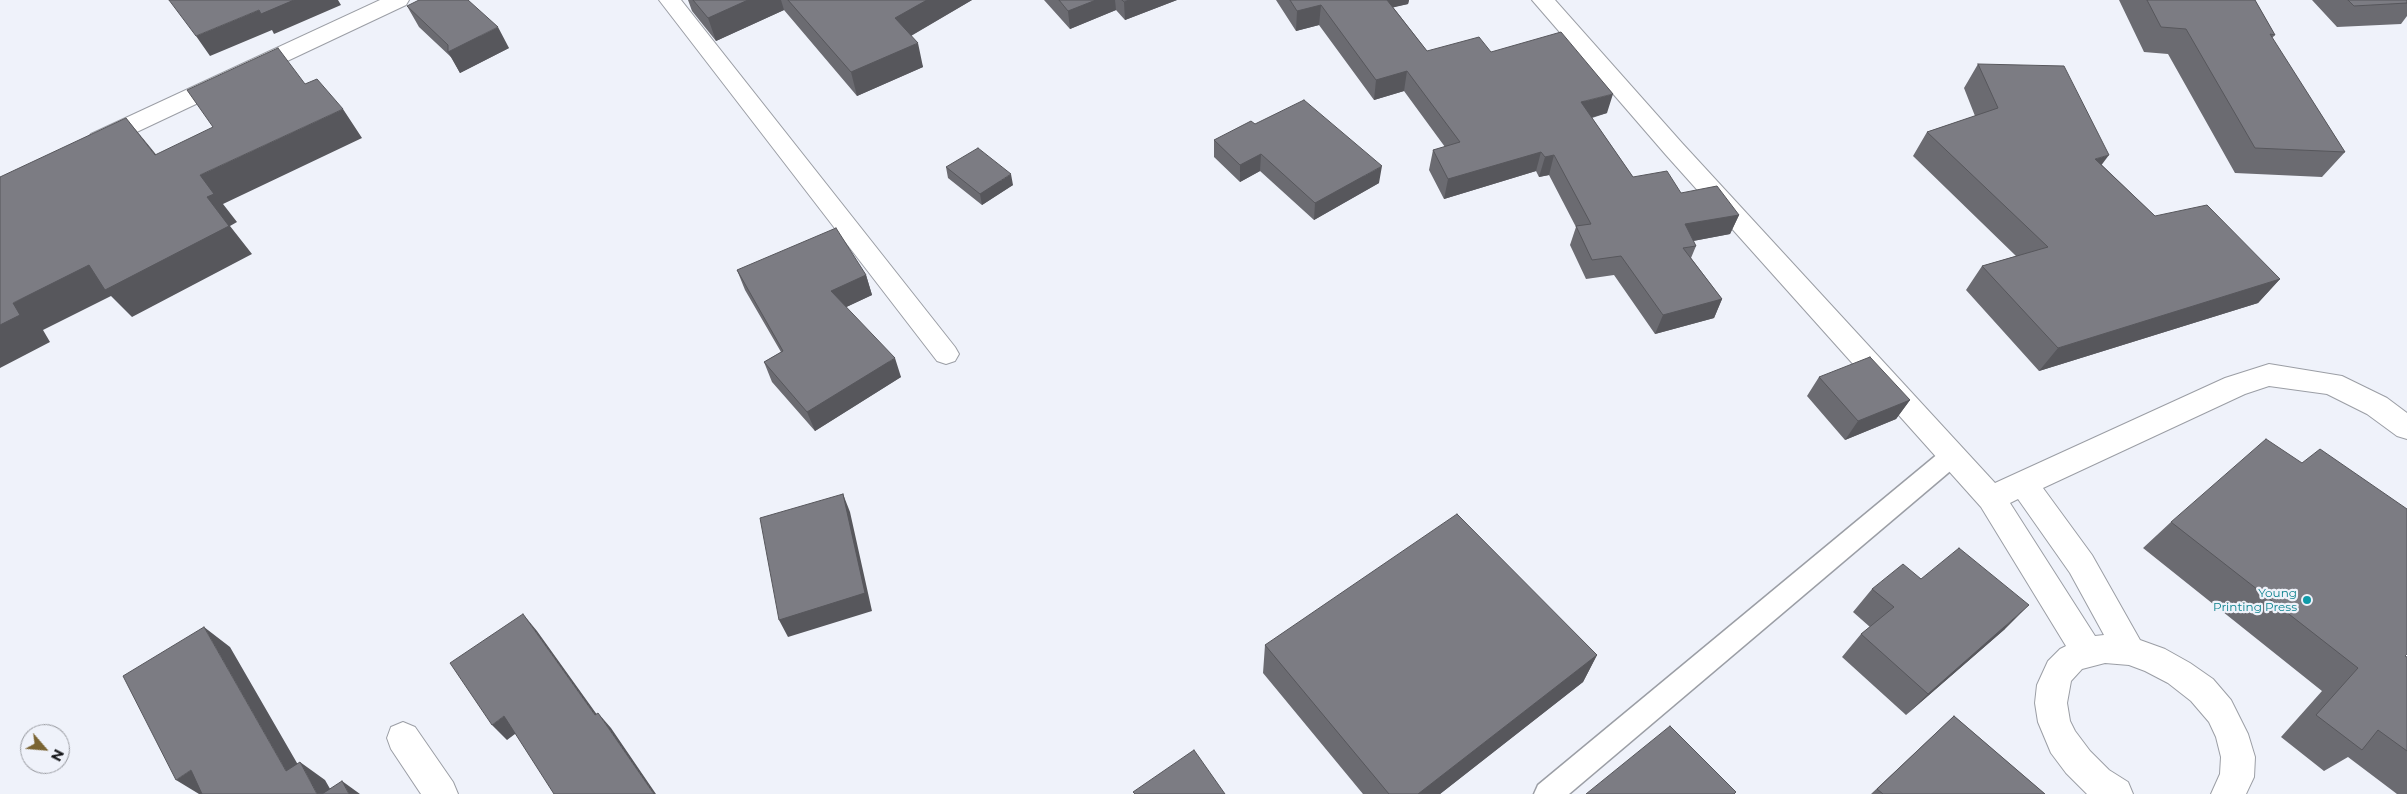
<!DOCTYPE html>
<html>
<head>
<meta charset="utf-8">
<style>
	body { margin:0 }
	#map { position:relative; width:2407px; height:794px; overflow:hidden; background:#eff2fa; font-family:Montserrat,sans-serif }
	canvas { display:block }
	.north { position:absolute; left:20px; top:724px; width:50px; height:50px; box-sizing:border-box; background:#eff2fa; border:1px solid #97999f; border-radius:50%; rotate:117deg; font-size:14px; font-weight:700; line-height:20px; text-align:center; color:#131417 }
	.north::after { content:''; display:block; margin:auto; width:18px; height:22px; background:#7a6433; clip-path:polygon(50% 0,100% 100%,50% 72%,0 100%) }
</style>
</head>
<body>
<div id="map">
<canvas width="2407" height="794"></canvas>
<div class="north">N</div>
</div>
<script>
const c = document.querySelector('canvas').getContext('2d');
c.lineJoin = 'round';
const shape = rows => new Path2D(rows.map(r => 'M' + r).join(''));
function trace(path, color, width, dash) { c.strokeStyle = color; c.lineWidth = width; c.lineCap = dash ? 'butt' : 'round'; c.setLineDash(dash || []); c.stroke(path); }
function paint(path, color) { c.fillStyle = color; c.fill(path, 'evenodd'); }
function drawText(font, color, halo, rows, align = 'center') {
  c.font = font + ' Montserrat,sans-serif'; c.lineWidth = 4.5; c.setLineDash([]); c.textBaseline = 'middle'; c.strokeStyle = halo; c.fillStyle = color; for (const [text, x, y, turn = 0] of rows) {
    c.save(); c.translate(x, y); c.rotate((+turn || 0) * Math.PI / 180); c.textAlign = isNaN(turn) ? turn : align; if (halo) c.strokeText(text, 0, 0); c.fillText(text, 0, 0); c.restore();
  }
}
const service = shape([
	[1953,445,1961,448,1965,455,1961,462,1569,794,1534,794,1538,785,1945,448,1953,445]
]);
const minor = shape([
	[659,0,681,0,955,347,959,354,955,361,946,364,937,361,659,0],
	[1532,0,1555,0,1682,143,1995,483,2225,378,2269,364,2342,376,2387,398,2407,413,2407,439,2397,436,2367,414,2327,394,2269,386,2245,394,2043,488,2092,555,2140,640,2165,649,2190,663,2213,679,2231,700,2248,734,2255,757,2254,777,2246,794,2211,794,2220,774,2221,757,2216,737,2209,722,2191,701,2168,683,2145,671,2129,665,2105,663,2082,669,2071,681,2067,703,2070,721,2075,731,2090,751,2109,770,2128,782,2133,794,2087,794,2066,773,2051,753,2038,722,2035,703,2037,685,2048,661,2060,649,2066,646,1981,507,1666,155,1532,0],
	[2018,499,2070,573,2104,635,2095,636,2010,503,2018,499],
	[403,722,415,727,453,782,458,794,421,794,391,749,387,738,391,727,403,722]
]);
const secondary = shape([
	[380,0,409,0,406,5,107,146,99,148,91,146,87,140,91,134,380,0]
]);
trace(service, '#9b9ea5', 3);
trace(minor, '#9b9ea5', 2);
trace(secondary, '#9b9ea5', 2);
paint(service, '#fff');
paint(minor, '#fff');
paint(secondary, '#fff');
paint(shape([
	[688,0,972,0,911,36,923,67,857,96,784,10,716,41,692,11],
	[1044,0,1177,0,1125,20,1116,10,1070,29],
	[1276,0,1409,0,1408,4,1393,7,1427,51,1491,52,1607,113,1592,118,1633,177,1681,193,1739,215,1730,234,1693,241,1696,246,1691,258,1722,299,1714,318,1655,334,1614,275,1586,279,1570,245,1576,227,1549,175,1539,177,1536,171,1444,199,1429,170,1433,150,1445,147,1404,91,1374,100,1319,25,1296,31],
	[2119,0,2255,0,2275,35,2272,38,2345,152,2322,177,2235,173,2168,54,2144,52],
	[2312,0,2407,0,2407,16,2401,24,2337,27],
	[407,6,509,48,460,73,452,58,419,27],
	[1978,64,2102,165,2155,216,2280,279,2258,303,2039,371,1966,290,1982,266,2016,256,1913,156,1927,132,1975,116,1964,88],
	[1255,124,1379,183,1314,220,1260,171,1240,182,1214,157,1214,140],
	[946,167,1013,185,982,205,948,178],
	[737,270,866,275,872,295,846,307,901,377,815,431,772,382,764,362,781,352,745,290],
	[1819,377,1910,400,1896,419,1845,440,1807,396],
	[2171,522,2407,657,2407,794,2397,794,2348,757,2324,771,2281,737,2322,691,2143,548],
	[1921,579,2005,629,1906,715,1842,657,1861,634,1870,627,1853,612,1872,589],
	[1265,645,1597,655,1583,682,1440,794,1363,794,1263,673],
	[1954,716,2045,794,1871,794]
]), '#6b6b71');
paint(shape([
	[294,0,338,0,341,5,274,34,272,30,210,56,196,36,259,10],
	[748,0,781,0,784,10,716,41,708,18],
	[927,0,972,0,900,42,895,18],
	[1096,0,1115,0,1116,10,1070,29,1068,11],
	[1129,0,1177,0,1125,20,1124,2],
	[1379,0,1409,0,1408,4,1378,11],
	[1321,5,1319,25,1296,31,1297,11],
	[498,27,509,48,460,73,448,52],
	[918,43,923,67,857,96,851,72],
	[1407,71,1404,91,1374,100,1376,80],
	[1613,94,1607,113,1575,122,1581,102],
	[343,109,362,138,223,204,237,222,230,226,252,254,132,317,111,296,43,330,50,342,0,368,0,325,13,303,207,197,200,175],
	[126,118,150,147,179,183,155,155],
	[1541,152,1536,171,1444,199,1448,179],
	[1261,154,1260,171,1240,182,1240,165],
	[1554,155,1549,175,1539,177,1545,157],
	[2109,155,2091,179,2095,159],
	[1382,166,1379,183,1314,220,1315,203],
	[1011,174,1013,185,982,205,980,194],
	[1739,215,1730,234,1677,244,1685,224],
	[866,275,872,295,838,311,831,291],
	[2280,279,2258,303,2039,371,2058,348],
	[1722,299,1714,318,1655,334,1663,315],
	[895,358,901,377,815,431,807,412],
	[1910,400,1896,419,1845,440,1858,421],
	[843,494,850,512,872,611,788,637,779,620],
	[2029,605,2005,629,1906,715,1928,694],
	[523,614,537,631,608,730,595,715],
	[204,627,230,647,312,789,286,771],
	[1597,655,1583,682,1440,794,1418,794],
	[598,713,611,728,656,794,654,794],
	[504,716,519,731,507,740,492,725],
	[300,762,325,780,333,794,317,794],
	[191,770,209,794,199,794,176,780],
	[342,781,360,794,349,794]
]), '#57575c');
const building = shape([
	[169,0,294,0,261,14,259,10,196,36,169,0],
	[419,0,468,0,498,27,448,52,448,45,407,6,419,0],
	[693,0,748,0,708,18,693,0],
	[788,0,927,0,895,18,918,43,851,72,788,0],
	[1059,0,1096,0,1068,11,1059,0],
	[1122,0,1129,0,1124,2,1122,0],
	[1290,0,1387,0,1427,51,1479,37,1491,52,1561,32,1613,94,1581,102,1633,177,1667,171,1681,193,1717,186,1739,215,1685,224,1696,246,1683,248,1722,299,1663,315,1621,256,1592,260,1576,226,1591,224,1554,155,1545,157,1541,152,1448,179,1433,150,1460,142,1407,71,1376,80,1321,5,1297,11,1290,0],
	[2147,0,2255,0,2275,35,2270,34,2345,152,2255,148,2186,29,2161,27,2147,0],
	[2348,0,2407,0,2407,3,2354,6,2348,0],
	[278,48,305,84,317,79,343,109,200,175,214,194,207,197,229,226,105,290,89,265,13,303,20,315,0,325,0,177,126,118,155,155,213,127,187,90,278,48],
	[1978,64,2064,66,2109,155,2095,159,2155,216,2207,205,2280,279,2058,348,1982,266,2048,247,1927,132,1998,108,1978,64],
	[1304,100,1382,166,1315,203,1261,154,1240,165,1214,140,1251,121,1255,124,1304,100],
	[978,148,1011,174,980,194,946,167,978,148],
	[836,228,866,275,831,291,895,358,807,412,764,362,783,351,737,270,836,228],
	[1870,357,1910,400,1858,421,1819,377,1870,357],
	[2266,439,2302,463,2320,449,2407,509,2407,654,2405,656,2407,657,2407,751,2378,730,2362,750,2316,715,2358,668,2171,522,2266,439],
	[843,494,865,593,779,620,760,518,843,494],
	[1457,514,1597,655,1418,794,1389,794,1265,645,1457,514],
	[1959,548,2029,605,1928,694,1861,634,1894,607,1872,589,1903,564,1921,579,1959,548],
	[523,614,595,715,598,713,654,794,554,794,504,716,492,725,450,663,523,614],
	[204,627,286,771,300,762,317,794,202,794,191,770,176,780,123,676,204,627],
	[1954,716,2045,794,1883,794,1877,789,1954,716],
	[1670,726,1736,792,1734,794,1586,794,1670,726],
	[1194,750,1225,794,1135,794,1133,792,1194,750],
	[342,781,349,794,322,794,342,781]
]);
paint(building, '#7c7c83');
trace(building, '#57575c', 1);
for (const [x, y, r, color] of [
	[2307,600,5,"#0f9aa8"]
]) { const dot = new Path2D(); dot.arc(x, y, r, 0, 2 * Math.PI); c.fillStyle = color; c.fill(dot); trace(dot, '#eff2fa', 2); }
drawText('12px', '#0d838f', '#eff2fa', [
	["Young",2297,593],
	["Printing Press",2297,607]
], 'right');
</script>
</body>
</html>
